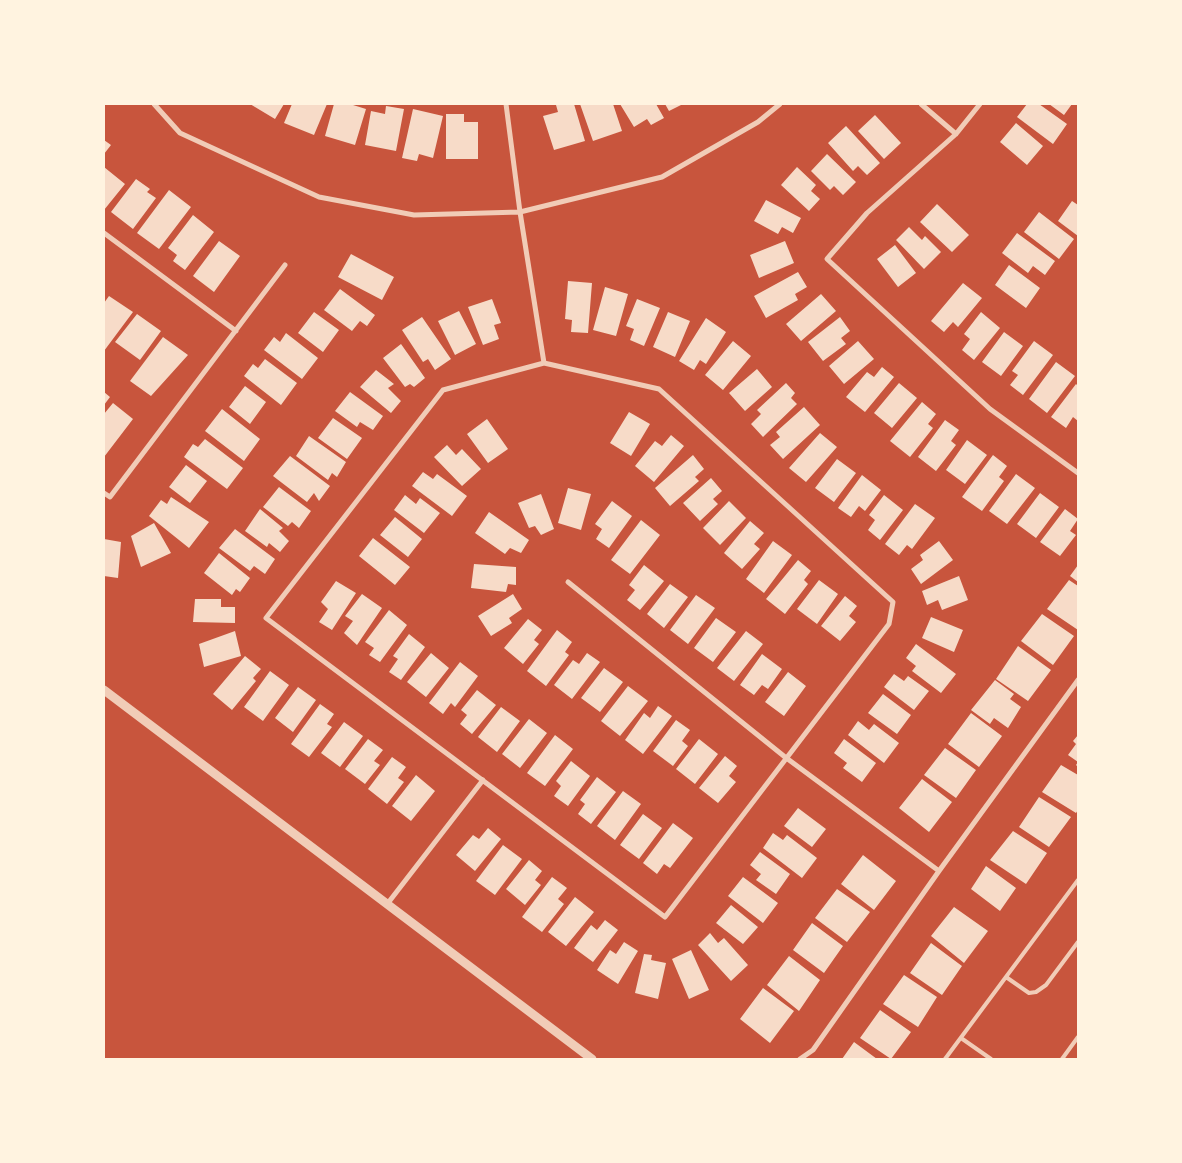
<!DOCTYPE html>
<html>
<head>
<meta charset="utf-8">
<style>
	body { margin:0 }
	#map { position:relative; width:1182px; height:1163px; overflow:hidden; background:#c8553d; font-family:"Roboto Serif",serif }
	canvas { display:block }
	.frame { position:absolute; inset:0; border:105px solid #fff3e0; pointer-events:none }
</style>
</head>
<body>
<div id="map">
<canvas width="1182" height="1163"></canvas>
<div class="frame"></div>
</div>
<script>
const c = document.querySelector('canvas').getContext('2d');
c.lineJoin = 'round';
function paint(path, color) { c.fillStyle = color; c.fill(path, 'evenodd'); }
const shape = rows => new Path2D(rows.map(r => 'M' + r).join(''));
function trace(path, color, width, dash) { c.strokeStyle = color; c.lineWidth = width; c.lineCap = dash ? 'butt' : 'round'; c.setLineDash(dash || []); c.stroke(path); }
paint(shape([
	[250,104,284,104,275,119],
	[292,104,327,104,314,135,284,123],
	[334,104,353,104,353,105,366,109,355,145,325,136],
	[558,104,574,104,585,141,554,150,543,116,558,112,556,105],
	[580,104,613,104,622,131,593,141],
	[620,104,656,104,664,118,651,125,647,119,634,127],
	[665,104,683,104,669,111],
	[1027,104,1039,104,1067,124,1053,144,1017,117],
	[1049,104,1072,104,1064,115],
	[386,106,404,109,396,151,365,145,371,111,385,114],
	[413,109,443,116,433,158,419,154,417,161,402,158],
	[446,114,464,114,464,122,478,122,478,159,446,159],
	[875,115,901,143,884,159,858,131],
	[1016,123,1043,146,1027,165,1000,142],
	[846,126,880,163,867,175,858,166,853,171,828,143],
	[104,140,111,145,104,154],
	[827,154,856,182,843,195,834,186,830,190,811,171],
	[104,167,125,184,104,210],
	[797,167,816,185,811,191,820,199,809,211,781,185],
	[136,179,150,189,147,192,156,198,133,229,111,212],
	[169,190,191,207,159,249,137,233],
	[766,200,801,218,793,233,782,227,778,234,754,221],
	[1072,201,1078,205,1078,236,1058,221],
	[937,204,969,235,952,252,920,222],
	[1039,212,1074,239,1059,259,1024,232],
	[193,215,214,232,185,270,173,261,177,255,168,248],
	[909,227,922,240,925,236,941,252,924,269,896,240],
	[1017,233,1055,261,1045,275,1033,266,1028,273,1002,253],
	[219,241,240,256,214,292,193,276],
	[785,241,794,263,759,278,750,255],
	[895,245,916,273,898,287,877,259],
	[351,254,394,277,382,300,338,277],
	[1009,265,1040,288,1026,308,995,285],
	[798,272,807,287,795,294,798,300,766,318,754,296],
	[568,281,592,283,588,333,571,332,572,320,565,319],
	[963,283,982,298,958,327,953,322,944,332,931,321],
	[605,287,628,294,616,336,593,330],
	[340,289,375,315,367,326,360,321,352,331,324,310],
	[821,294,836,311,801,341,786,324],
	[109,296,133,312,104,351,104,303],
	[492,299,501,323,494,325,499,339,483,345,468,307],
	[637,299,660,308,644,346,630,340,634,329,626,326],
	[459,311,476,344,455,355,438,321],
	[314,312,339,330,323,352,298,333],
	[668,312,690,321,675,357,653,347],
	[981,312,1000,328,974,360,962,350,970,339,964,334],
	[137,314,161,331,140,360,115,342],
	[422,317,451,359,435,370,428,359,423,362,402,330],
	[840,317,850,331,841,338,846,344,823,361,808,342],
	[706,318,726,332,706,364,700,360,694,370,679,361],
	[1004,332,1023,346,1001,376,982,362],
	[286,333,318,358,302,379,264,350,274,337,280,342],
	[163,337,188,355,151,396,130,381],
	[733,341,751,356,723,390,705,375],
	[858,341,874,359,844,384,829,366],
	[1034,341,1053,355,1023,395,1010,385,1018,375,1012,371],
	[401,344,425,378,414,387,410,384,405,387,383,358],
	[265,359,297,383,281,405,244,376,253,364,258,368],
	[1056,362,1075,376,1047,413,1029,399],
	[882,367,894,377,865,412,846,397,867,372,874,377],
	[757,369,772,387,745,411,729,393],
	[376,370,394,384,388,388,401,401,391,413,360,387],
	[786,383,795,393,791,398,797,404,763,437,751,424,761,414,757,410],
	[899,383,917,398,892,428,874,413],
	[1076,384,1078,386,1078,421,1073,417,1066,428,1051,417],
	[245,386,266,402,250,424,229,407],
	[104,392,110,397,104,405],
	[350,392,383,416,373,430,360,422,357,427,335,411],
	[922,402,936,414,928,424,933,428,910,457,890,441],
	[113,403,133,419,104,457,104,414],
	[804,407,820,425,783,459,770,445,780,437,776,432],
	[222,409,260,439,244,461,205,431],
	[629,412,650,424,631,456,610,443],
	[333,418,362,438,347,459,318,438],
	[487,419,508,449,488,463,467,434],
	[945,420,959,430,951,441,956,445,936,471,918,457],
	[820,433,837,447,806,482,789,468],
	[671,435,684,446,654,482,635,466,655,441,662,446],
	[309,436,346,462,337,477,332,473,328,480,296,456],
	[205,439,243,468,227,489,184,457,193,444,198,447],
	[967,440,987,455,965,484,946,470],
	[447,445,456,455,462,449,481,469,462,486,434,457],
	[693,455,704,469,695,477,699,481,670,506,655,488],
	[993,455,1007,466,999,477,1004,481,982,511,962,497],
	[290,456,330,486,319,501,314,493,307,502,273,476],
	[837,459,856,473,834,502,815,488],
	[186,465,207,481,190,503,169,487],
	[423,472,433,479,437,474,467,496,452,516,412,486],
	[1016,474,1035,488,1007,524,989,511],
	[862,475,881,490,865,511,859,506,851,517,838,508],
	[711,478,722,491,713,499,718,504,700,521,683,503],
	[279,487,311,511,299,528,292,522,288,526,263,507],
	[568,488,591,494,581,530,558,523],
	[1040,493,1059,507,1036,538,1017,524],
	[541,494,554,529,541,535,535,526,529,528,518,503],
	[405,495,416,504,420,498,440,513,424,533,394,510],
	[884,495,903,510,880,540,868,530,875,520,869,515],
	[171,497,209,522,189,548,149,516,161,500,167,504],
	[612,501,632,516,609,548,596,539,602,529,595,524],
	[729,501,746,518,720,545,703,528],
	[915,504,935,518,912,549,907,545,899,555,885,544],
	[260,509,283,528,279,531,289,541,280,552,269,543,267,547,245,531],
	[1065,509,1078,519,1070,531,1076,535,1060,556,1040,542],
	[489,512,529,540,521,553,510,548,505,554,475,533],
	[395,517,422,539,408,557,380,535],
	[641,520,660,535,630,574,611,560],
	[750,521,764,533,754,544,760,549,742,569,724,553],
	[154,523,171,553,141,567,131,536],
	[235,529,275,559,265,574,254,566,250,571,219,548],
	[373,538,410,567,395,585,359,556],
	[104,539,121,542,118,578,104,576],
	[773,541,792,555,764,593,746,579],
	[939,541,953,560,921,584,911,569,923,560,920,555],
	[219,553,250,578,240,592,236,589,232,595,204,573],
	[798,560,811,571,804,580,808,584,785,614,766,599],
	[474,564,516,567,516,585,508,584,506,592,471,588],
	[644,565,664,581,640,610,627,600,635,590,629,585],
	[1078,565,1078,582,1070,576],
	[959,576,968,600,942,610,938,600,927,605,922,591],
	[819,580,838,594,817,624,797,609],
	[1069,580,1078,586,1078,630,1047,609],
	[336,581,356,593,332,630,319,622,328,609,321,602],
	[670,584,688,597,664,628,647,614],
	[362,594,382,608,357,645,344,633,353,621,345,616],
	[513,594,522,609,509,618,512,623,491,636,478,616],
	[696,595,715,608,688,644,670,630],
	[845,596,857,606,849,616,856,622,840,641,821,626],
	[195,599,221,599,221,607,235,607,235,623,193,622],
	[389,610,407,625,380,662,369,655,374,648,365,642],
	[1042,614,1074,636,1053,665,1021,641],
	[931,617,963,630,954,652,922,638],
	[716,618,736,632,713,662,694,648],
	[528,619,542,630,534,640,539,644,523,664,504,648],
	[557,630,572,642,565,652,569,655,546,686,527,671],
	[235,631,241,656,204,667,199,644],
	[746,631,763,644,734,681,717,668],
	[409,634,425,647,401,680,389,672,398,659,393,656],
	[916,644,956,674,941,693,912,671,916,666,906,658],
	[1018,646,1051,670,1028,701,996,679],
	[431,653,449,668,426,697,407,682],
	[587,653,600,662,572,699,554,685,573,660,579,664],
	[762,654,782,669,768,689,762,685,754,695,740,685],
	[245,656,261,669,253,678,256,681,232,710,213,694],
	[460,662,478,676,455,707,451,703,443,714,429,703],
	[604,668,623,682,600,712,581,698],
	[270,671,289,685,263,721,244,707],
	[788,672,806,686,784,716,765,702],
	[894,674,904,681,908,676,929,691,914,710,884,687],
	[995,680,1014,694,1010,699,1021,707,1008,728,994,718,990,724,971,710],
	[628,686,648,701,620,736,601,721],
	[298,687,316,700,293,732,275,718],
	[477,690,496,705,472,734,460,724,467,715,461,710],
	[883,694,911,715,897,734,868,713],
	[320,704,334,714,327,724,332,727,309,757,291,744],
	[658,706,672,716,643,754,625,740,644,713,650,718],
	[501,707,520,721,497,752,478,737],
	[971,713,1002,736,979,767,948,744],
	[529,719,547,733,520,768,502,754],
	[676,720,690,730,682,741,688,746,673,766,653,751],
	[858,721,869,730,874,724,899,743,884,763,848,735],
	[344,722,363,736,340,767,321,753],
	[555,735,573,749,545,786,527,773],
	[1078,735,1078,767,1076,765,1078,762,1068,755,1076,744,1073,741],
	[368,739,383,750,374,761,380,765,365,784,345,769],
	[699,739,718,754,695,784,676,769],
	[844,739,876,763,862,782,843,768,847,763,834,753],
	[945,748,976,770,956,798,924,775],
	[725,756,737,766,729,776,736,782,718,803,699,788],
	[392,757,406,767,398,778,404,782,387,804,368,789],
	[571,761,590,776,568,806,554,796,561,786,556,781],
	[1061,765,1078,775,1078,810,1076,813,1042,792],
	[416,775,435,791,411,821,392,806],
	[597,777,616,792,591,824,578,814,585,804,580,800],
	[922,779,952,802,929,832,899,808],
	[623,791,641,804,615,840,597,826],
	[1039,797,1071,817,1049,847,1019,827],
	[798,808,826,829,812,847,784,826],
	[643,814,662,828,639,859,620,845],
	[673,823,693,838,670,868,664,864,657,874,643,863],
	[488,828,501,839,475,871,456,855,473,835,479,839],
	[1013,831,1047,853,1026,884,990,860],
	[773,833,783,840,787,835,817,858,802,878,763,848],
	[503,845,522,859,495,895,476,881],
	[760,852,790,874,776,894,756,880,761,874,750,865],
	[863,855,896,881,874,910,841,884],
	[529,860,542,871,535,880,541,885,525,905,506,889],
	[986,866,1016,888,1000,911,971,889],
	[552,877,567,888,558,899,564,904,542,932,522,917],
	[743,877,778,903,763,923,728,896],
	[837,889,870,912,847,942,815,918],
	[575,897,594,912,566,946,548,932],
	[731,905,758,927,743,944,716,923],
	[954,907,988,931,964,963,931,936],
	[605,920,618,930,593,962,574,948,591,925,597,930],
	[812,923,843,946,824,973,793,950],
	[710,933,718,943,724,938,748,965,731,981,698,945],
	[624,942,638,951,618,984,597,970,610,950,616,954],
	[931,943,962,966,942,995,910,973],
	[691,950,709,990,689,999,672,959],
	[644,954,652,955,651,960,666,963,658,999,635,993],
	[789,956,820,980,799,1011,767,985],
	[904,975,937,997,918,1027,883,1004],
	[763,988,794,1011,770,1043,740,1019],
	[880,1010,911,1032,891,1059,860,1038],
	[854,1042,877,1059,842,1059]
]), '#f7dbc8');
trace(shape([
	[1006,977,1029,993,1036,992,1046,985,1078,942],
	[961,1038,991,1059],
	[945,1059,1078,880],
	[1062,1059,1078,1037]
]), '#f1ccb7', 4);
trace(shape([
	[154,104,180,133,319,197,414,215,520,212,662,177,758,122,780,104],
	[506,104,520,212,544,363],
	[921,104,956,134],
	[980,104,956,134,867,213,827,259,990,409,1078,473],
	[104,233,236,331],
	[544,363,659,389,893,602,889,624,665,917,266,618,443,390,544,363],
	[104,493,110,497,285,265],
	[568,582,785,757,939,871],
	[388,903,483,780],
	[800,1059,813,1050,939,871,1078,680]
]), '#f1ccb7', 5);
trace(shape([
	[104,690,592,1059]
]), '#f1ccb7', 9);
</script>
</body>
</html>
